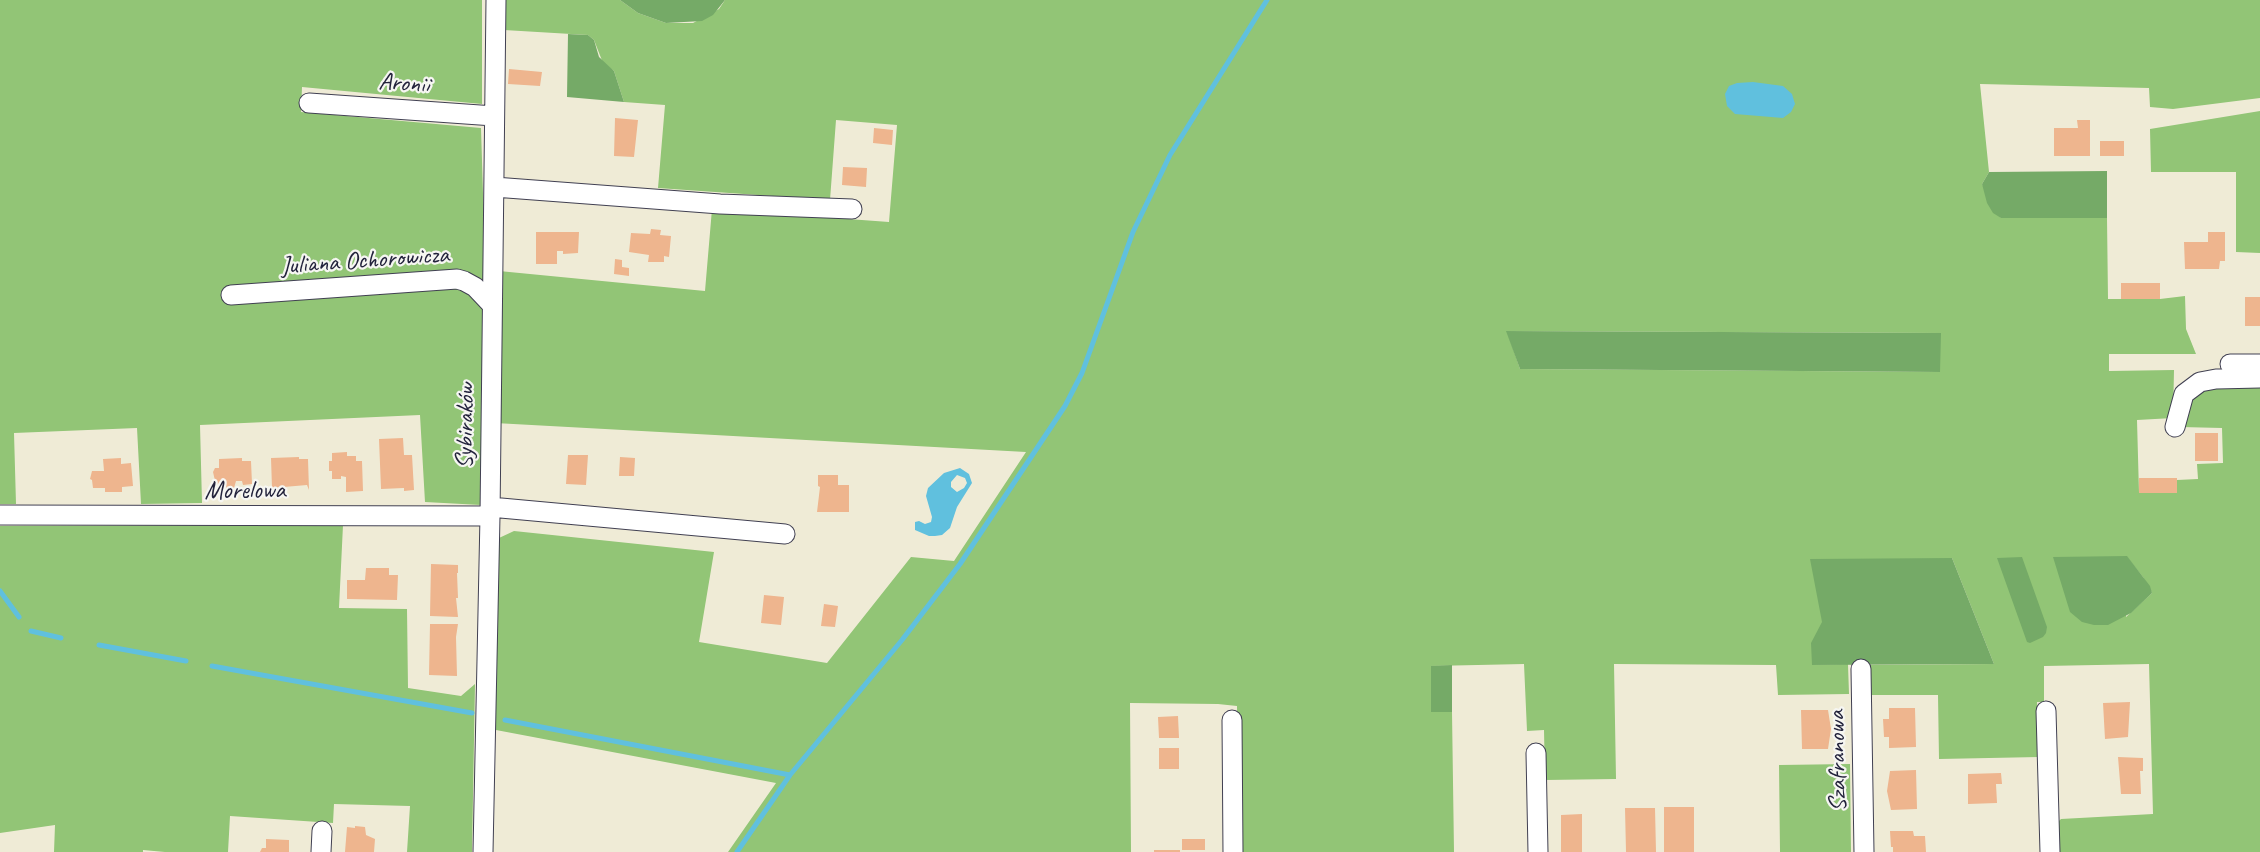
<!DOCTYPE html>
<html>
<head>
<meta charset="utf-8">
<style>
	body { margin:0 }
	canvas { display:block; background:#efebd6 }
</style>
</head>
<body>
<canvas width="2260" height="852"></canvas>
<script>
const c = document.querySelector('canvas').getContext('2d');
c.lineJoin = 'round';
function paint(path, color) { c.fillStyle = color; c.fill(path, 'evenodd'); }
const shape = rows => new Path2D(rows.map(r => 'M' + r).join(''));
function trace(path, color, width, dash) { c.strokeStyle = color; c.lineWidth = width; c.lineCap = dash ? 'butt' : 'round'; c.setLineDash(dash || []); c.stroke(path); }
function drawText(font, color, halo, rows, align = 'center') {
  c.font = font + ' Caveat,sans-serif'; c.lineWidth = 4.5; c.setLineDash([]); c.textBaseline = 'middle'; c.strokeStyle = halo; c.fillStyle = color; for (const [text, x, y, turn = 0] of rows) {
    c.save(); c.translate(x, y); c.rotate((+turn || 0) * Math.PI / 180); c.textAlign = isNaN(turn) ? turn : align; if (halo) c.strokeText(text, 0, 0); c.fillText(text, 0, 0); c.restore();
  }
}
paint(shape([
	[0,0,482,0,482,104,302,87,301,112,481,128,486,292,464,271,227,288,456,285,470,291,488,311,481,505,425,502,420,415,200,425,202,503,141,504,137,428,14,433,16,504,0,504],
	[504,0,620,0,638,13,666,23,693,23,719,9,725,0,2260,0,2260,98,2173,109,2150,107,2149,88,1980,84,1989,172,1982,184,2001,218,2107,218,2108,299,2160,299,2185,296,2186,329,2196,354,2109,354,2109,371,2174,370,2173,418,2137,420,2139,493,2177,493,2177,480,2198,479,2197,464,2223,463,2222,428,2181,427,2182,406,2202,388,2260,387,2260,852,2058,852,2057,823,2061,819,2153,814,2149,664,2044,666,2044,702,2037,702,2039,757,1939,759,1938,695,1867,695,1868,665,1994,664,1952,558,1821,609,1823,622,1818,632,1812,665,1848,664,1849,694,1778,695,1776,665,1614,664,1616,779,1545,780,1544,730,1527,731,1524,664,1431,666,1431,712,1452,712,1454,852,1238,852,1237,706,1218,704,1130,703,1131,852,728,852,776,783,496,730,492,698,499,538,514,531,714,552,699,642,827,663,911,557,954,561,1026,452,495,423,499,271,705,291,712,209,889,222,897,125,836,120,830,200,658,188,665,105,624,102,614,71,603,63,594,40,588,35,504,30],
	[1507,331,1940,333,1940,372,1520,369],
	[2126,556,2143,577,2152,593,2126,617],
	[2260,111,2260,253,2236,252,2236,172,2151,172,2150,129],
	[343,525,339,608,407,609,408,688,461,696,475,684,472,852,407,852,410,806,334,804,333,823,230,816,228,852,165,852,143,850,143,852,54,852,55,825,0,833,0,526],
	[1850,764,1851,852,1780,852,1779,765]
]), '#92c576');
paint(shape([
	[620,0,725,0,713,15,702,21,666,23,638,13],
	[568,34,588,35,594,40,599,57,614,71,624,102,567,97],
	[2107,171,2107,218,2001,218,1993,213,1987,203,1982,184,1989,172],
	[1506,331,1941,333,1940,372,1520,369],
	[2127,556,2150,586,2152,593,2131,613,2108,625,2094,625,2082,622,2070,612,2053,557],
	[2022,557,2047,627,2046,633,2043,637,2030,643,2027,642,1997,558],
	[1952,558,1994,664,1812,665,1811,643,1822,622,1810,559],
	[1452,665,1452,712,1431,712,1431,666]
]), '#75aa67');
paint(shape([
	[1753,82,1783,86,1792,94,1795,104,1791,112,1783,118,1735,114,1727,106,1725,94,1729,86,1737,83],
	[960,468,969,474,972,483,957,507,950,528,942,535,935,536,929,536,915,530,915,522,919,521,925,524,931,522,932,517,926,496,928,488,944,473],
	[957,475,965,478,967,483,964,488,957,492,951,487,951,482]
]), '#60c0de');
trace(shape([
	[0,591,19,617],
	[31,631,61,638],
	[99,645,186,661],
	[212,666,472,713],
	[505,720,790,775],
	[737,852,790,775,902,640,960,564,1065,406,1082,373,1133,232,1170,155,1267,0]
]), '#60c0de', 5);
paint(shape([
	[509,69,542,72,540,86,508,84],
	[615,118,638,120,634,157,614,156],
	[2077,120,2090,120,2090,156,2054,156,2054,128,2078,128],
	[874,128,893,130,892,145,873,143],
	[2100,141,2124,141,2124,156,2100,156],
	[843,167,867,168,866,187,842,185],
	[651,229,661,230,660,235,671,236,669,257,664,256,664,262,648,262,649,255,629,252,631,233,650,234],
	[536,232,579,232,578,253,563,254,563,251,557,251,557,264,536,264],
	[2208,232,2225,232,2225,261,2220,261,2219,269,2185,269,2184,242,2208,242],
	[615,259,622,260,622,267,629,268,629,276,614,274],
	[2121,283,2160,283,2160,299,2121,299],
	[2245,297,2260,297,2260,326,2245,326],
	[2195,433,2218,433,2218,461,2195,461],
	[403,438,404,455,412,455,414,490,404,491,404,488,381,489,379,439],
	[347,452,347,456,356,456,356,461,362,461,363,491,346,492,346,477,341,476,341,479,332,479,332,471,329,471,329,461,332,461,332,453],
	[568,455,588,455,586,485,566,484],
	[299,457,299,459,308,459,309,490,307,485,272,488,271,458],
	[620,457,635,458,634,476,619,476],
	[121,458,121,464,131,463,133,486,122,487,122,492,105,492,105,488,93,488,92,480,90,479,92,471,104,471,103,459],
	[242,458,242,461,251,461,252,484,243,485,242,481,236,481,234,488,226,489,224,486,216,485,213,472,215,468,219,468,219,459],
	[818,475,838,475,838,485,849,485,849,512,817,512,820,487,818,486],
	[2139,478,2177,478,2177,493,2139,493],
	[431,564,458,565,458,573,457,573,458,598,456,598,458,617,430,616],
	[366,568,389,568,389,575,398,575,397,600,347,599,347,580,365,580],
	[764,595,784,597,781,625,761,623],
	[824,604,838,606,835,627,821,626],
	[430,624,458,624,456,637,457,676,429,675],
	[2130,702,2128,737,2105,739,2103,703],
	[1889,708,1915,708,1916,747,1889,748,1889,737,1884,737,1883,719,1889,719],
	[1801,710,1828,710,1831,729,1828,749,1802,749],
	[1178,716,1179,738,1159,738,1158,717],
	[1159,748,1179,748,1179,769,1159,769],
	[2118,757,2143,758,2143,771,2140,771,2141,794,2121,794],
	[1916,770,1917,809,1891,810,1887,791,1890,771],
	[2001,773,2002,784,1996,784,1997,803,1968,804,1968,774],
	[1664,807,1694,807,1694,852,1664,852],
	[1625,808,1655,808,1656,852,1626,852],
	[1582,814,1582,852,1561,852,1561,815],
	[355,826,365,827,366,835,375,839,374,852,345,852,347,827,355,828],
	[1890,831,1913,831,1914,836,1925,836,1926,852,1893,852,1893,847,1891,847],
	[266,839,289,840,289,852,260,852,262,848,266,848],
	[1182,839,1205,839,1205,850,1182,850],
	[1154,850,1180,850,1180,852,1154,852]
]), '#eeb58e');
const minor = shape([
	[309,103,494,116],
	[494,187,720,204,852,209],
	[231,295,457,279,464,281,475,287,492,305],
	[2230,364,2260,364],
	[2175,427,2184,394,2200,382,2216,379,2260,378],
	[490,507,785,534],
	[0,515,490,516],
	[1861,669,1864,852],
	[2046,711,2050,852],
	[1232,720,1233,852],
	[1536,753,1538,852],
	[321,852,322,831],
	[483,852,490,516,496,0]
]);
trace(minor, '#414052', 21);
trace(minor, '#fff', 19);
drawText('25px', '#22223b', '#f6f6f2', [
	["Aronii",404,84,4],
	["Juliana Ochorowicza",365,261,-4],
	["Sybiraków",466,426,-89],
	["Morelowa",245,491],
	["Szafranowa",1838,761,-91]
]);
</script>
</body>
</html>
